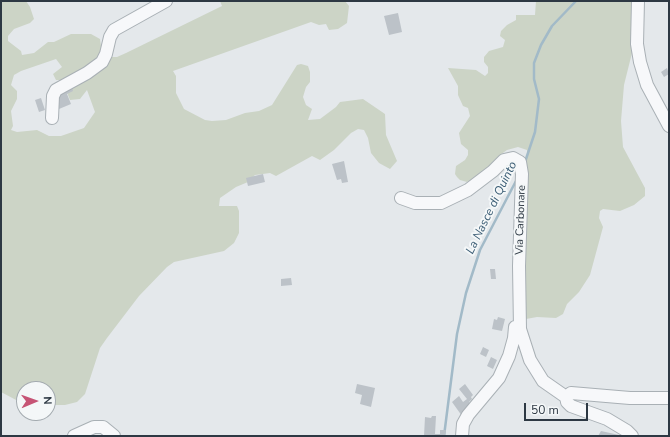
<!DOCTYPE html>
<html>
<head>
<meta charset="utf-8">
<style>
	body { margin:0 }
	#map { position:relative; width:670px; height:437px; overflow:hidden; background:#e4e8eb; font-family:"Nunito Sans",sans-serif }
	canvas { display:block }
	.frame { position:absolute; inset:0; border:2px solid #2d3843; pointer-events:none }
	.north { position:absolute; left:16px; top:381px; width:40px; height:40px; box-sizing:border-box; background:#f4f7f8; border:1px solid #a4abb0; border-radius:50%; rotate:88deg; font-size:11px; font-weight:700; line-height:16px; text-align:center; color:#2d3843 }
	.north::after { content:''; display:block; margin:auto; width:14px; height:18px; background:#c65475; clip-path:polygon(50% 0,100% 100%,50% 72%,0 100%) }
	.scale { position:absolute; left:524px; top:403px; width:64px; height:18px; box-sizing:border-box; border:2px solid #2d3843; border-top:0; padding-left:5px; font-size:12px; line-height:14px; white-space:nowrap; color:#2d3843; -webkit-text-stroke:3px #f4f7f8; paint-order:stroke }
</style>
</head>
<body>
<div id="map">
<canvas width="670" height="437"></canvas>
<div class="frame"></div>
<div class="north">N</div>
<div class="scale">50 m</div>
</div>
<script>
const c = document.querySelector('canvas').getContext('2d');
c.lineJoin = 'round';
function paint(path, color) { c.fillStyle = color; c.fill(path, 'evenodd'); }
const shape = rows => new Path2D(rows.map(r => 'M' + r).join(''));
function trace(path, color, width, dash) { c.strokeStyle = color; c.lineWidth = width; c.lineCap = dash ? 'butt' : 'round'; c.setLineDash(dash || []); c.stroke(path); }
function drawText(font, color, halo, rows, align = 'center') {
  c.font = font + ' "Nunito Sans",sans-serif'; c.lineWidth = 4; c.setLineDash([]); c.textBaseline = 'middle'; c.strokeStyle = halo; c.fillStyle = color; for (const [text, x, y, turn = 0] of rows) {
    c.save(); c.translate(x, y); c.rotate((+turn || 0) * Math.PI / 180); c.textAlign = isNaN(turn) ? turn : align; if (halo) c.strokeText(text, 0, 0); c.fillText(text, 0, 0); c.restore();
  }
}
paint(shape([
	[1,1,26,1,30,7,34,19,30,23,14,29,8,36,8,41,21,51,22,55,34,53,48,42,54,42,71,34,91,34,100,39,101,46,100,53,111,57,117,57,126,53,222,6,220,1,345,1,349,6,347,23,338,29,329,30,326,24,319,25,311,22,173,71,176,76,176,93,184,109,205,120,212,121,226,120,245,113,259,111,272,105,297,65,301,64,308,66,310,72,310,82,306,87,303,97,306,105,312,109,308,120,320,119,336,107,340,102,363,99,385,114,386,135,397,161,390,169,379,163,371,153,368,138,364,130,358,129,351,133,334,150,320,160,312,156,276,176,270,173,255,175,248,182,236,187,220,198,219,206,237,206,239,211,239,233,234,243,224,251,174,262,167,267,139,296,107,338,100,348,85,394,77,402,65,405,48,405,48,389,24,389,24,401,18,401,1,392],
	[56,59,62,67,53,74,56,80,62,80,70,100,80,99,87,90,95,112,84,128,61,136,49,136,37,130,17,132,11,130,13,126,11,111,17,99,17,91,11,85,14,75,21,71],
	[536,1,637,1,634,45,624,85,621,121,623,147,645,188,645,196,634,205,620,211,603,209,600,211,599,218,603,227,590,275,579,292,567,304,563,314,556,318,537,317,526,319,524,315,522,215,527,202,527,150,518,147,507,150,500,155,495,165,467,182,460,180,457,177,455,174,456,166,465,160,468,155,468,150,461,144,459,133,470,116,468,108,463,106,458,95,458,86,448,68,476,70,485,76,488,73,488,67,484,62,484,57,489,51,503,47,505,40,500,36,501,31,507,25,516,20,516,15,535,15]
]), '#ccd4c6');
trace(shape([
	[525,162,535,132,539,99,534,79,534,63,541,45,552,26,576,1],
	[444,436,457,334,466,293,480,250,517,179]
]), '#a2bac8', 2.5);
paint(shape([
	[398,13,402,32,389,35,384,16],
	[667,68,669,74,664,77,661,72],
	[72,87,73,91,67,94,71,104,59,109,55,99,57,92],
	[41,98,45,110,39,112,35,100],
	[344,161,348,182,342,183,341,179,337,180,332,164],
	[263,174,265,182,248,186,246,178],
	[490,269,495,269,496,279,491,279],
	[291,278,292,285,281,286,281,279],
	[498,317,505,319,502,331,492,329,494,319,497,320],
	[483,347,489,350,486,357,480,354],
	[491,357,497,360,493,369,487,366],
	[357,384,375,388,371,407,360,404,362,395,355,393],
	[465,384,473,395,471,397,472,399,469,402,473,407,462,416,452,402,459,396,463,402,467,399,459,389],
	[432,416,436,416,435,434,440,434,440,430,446,430,445,436,424,436,425,417,431,418],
	[601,431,619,435,619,436,598,436]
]), '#bcc2c8');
const minor = shape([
	[638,1,637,44,640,62,647,85,669,126],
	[52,118,53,96,56,90,87,73,102,62,106,54,110,37,114,30,166,1],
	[401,198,415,203,441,203,468,190,493,171,504,160,513,158,520,162,522,174,519,266,520,329,530,360,543,381,566,397],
	[74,436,94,427,103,427,114,436],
	[462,436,463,424,468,415,499,378,509,356,514,338,515,327,519,328],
	[632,436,627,431,607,419,571,406,567,402,566,397,571,393,630,398,669,398]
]);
trace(minor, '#a9b0b5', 14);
trace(minor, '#f7f8fa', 12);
drawText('11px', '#2d3843', '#f4f7f8', [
	["Via Carbonare",521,220,-88]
]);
drawText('italic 12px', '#3a5c74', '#f4f7f8', [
	["La Nasce di Quinto",492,208,-64]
]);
</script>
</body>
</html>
